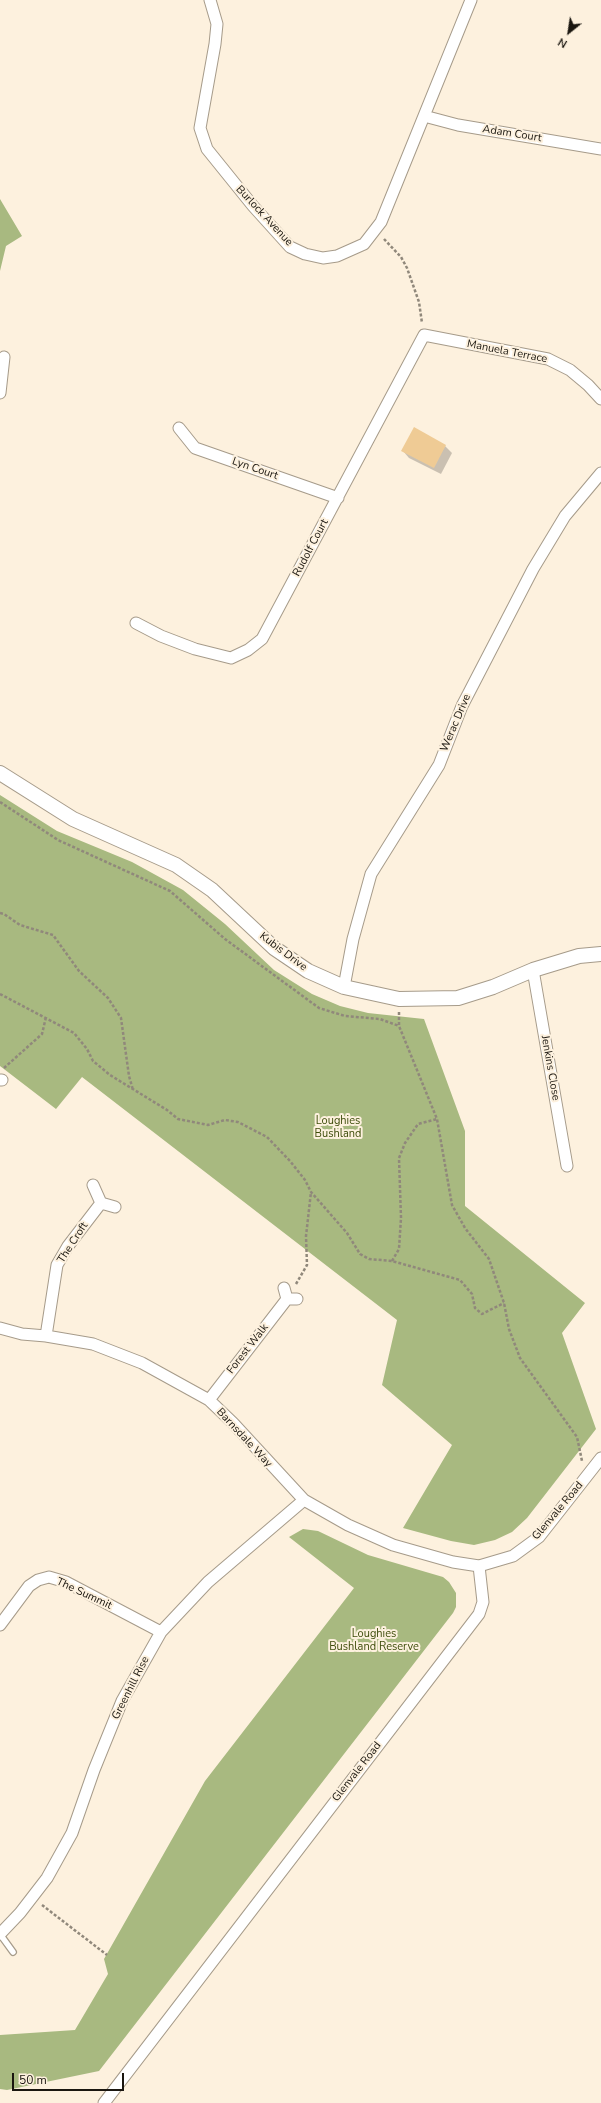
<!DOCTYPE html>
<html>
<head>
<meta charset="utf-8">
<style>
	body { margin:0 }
	#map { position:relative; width:601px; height:2103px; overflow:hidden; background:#fdf1de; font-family:"Nunito Sans",sans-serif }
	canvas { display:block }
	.north { position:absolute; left:549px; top:12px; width:40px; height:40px; -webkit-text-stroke:3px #fdf1de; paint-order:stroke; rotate:210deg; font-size:11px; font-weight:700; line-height:16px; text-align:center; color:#1a160f }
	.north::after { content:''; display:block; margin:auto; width:14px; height:18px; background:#1a160f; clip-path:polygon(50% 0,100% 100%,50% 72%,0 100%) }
	.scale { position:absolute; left:12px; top:2073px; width:112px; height:18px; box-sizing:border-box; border:2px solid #1a160f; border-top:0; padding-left:5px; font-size:12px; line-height:14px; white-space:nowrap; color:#1a160f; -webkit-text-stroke:3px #fdf1de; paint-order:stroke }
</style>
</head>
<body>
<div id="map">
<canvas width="601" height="2103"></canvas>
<div class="north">N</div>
<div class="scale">50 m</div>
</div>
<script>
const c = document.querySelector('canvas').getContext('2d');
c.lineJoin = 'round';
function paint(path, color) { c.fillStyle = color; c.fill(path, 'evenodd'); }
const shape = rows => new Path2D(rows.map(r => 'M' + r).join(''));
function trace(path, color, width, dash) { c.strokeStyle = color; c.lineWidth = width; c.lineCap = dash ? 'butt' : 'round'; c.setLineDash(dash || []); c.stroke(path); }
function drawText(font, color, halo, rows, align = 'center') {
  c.font = font + ' "Nunito Sans",sans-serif'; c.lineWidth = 4; c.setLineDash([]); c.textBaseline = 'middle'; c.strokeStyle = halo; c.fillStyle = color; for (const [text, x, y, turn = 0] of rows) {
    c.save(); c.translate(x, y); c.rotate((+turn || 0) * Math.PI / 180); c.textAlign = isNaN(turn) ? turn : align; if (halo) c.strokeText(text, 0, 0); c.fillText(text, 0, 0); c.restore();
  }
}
paint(shape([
	[0,199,22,236,6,246,0,271],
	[0,795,57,831,132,862,183,890,225,924,274,970,312,994,340,1006,368,1013,424,1019,465,1131,465,1206,585,1303,562,1333,596,1429,527,1518,512,1532,495,1540,474,1545,451,1541,403,1528,452,1445,382,1385,397,1320,82,1077,56,1109,0,1066],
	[303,1529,318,1531,368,1555,443,1577,449,1582,456,1593,456,1607,453,1613,99,2071,7,2090,0,2089,0,2035,75,2030,108,1974,104,1959,205,1781,354,1588,289,1537]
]), '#a8b980');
paint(shape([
	[445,446,452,453,441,474,409,458,403,451]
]), '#0003');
paint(shape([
	[414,427,446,445,434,468,401,451]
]), '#efcb95');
const service = shape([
	[0,1934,13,1952]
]);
const minor = shape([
	[210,0,217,24,215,44,200,128,207,149,253,206,290,247,305,254,323,258,337,256,364,244,381,222,471,0],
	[424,116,458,125,601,149],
	[0,393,4,357],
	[179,428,195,448,338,498],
	[136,623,161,636,195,649,231,658,248,650,262,639,424,335,548,359,570,370,588,385,601,399],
	[533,970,567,1166],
	[344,987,353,939,371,874,439,765,462,706,533,569,565,516,601,473],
	[0,1080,2,1080],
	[93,1185,101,1203,115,1207],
	[284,1288,287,1299,297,1299],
	[0,1328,22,1334,46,1336,93,1344,142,1363,209,1400,233,1423,304,1500,348,1525,393,1545,453,1562,479,1566,513,1556,539,1537,601,1458],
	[46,1336,57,1265,68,1246,101,1203],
	[209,1400,287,1299],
	[0,1625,29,1586,38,1580,49,1577,66,1582,161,1632],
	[0,1934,20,1913,47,1878,72,1833,94,1770,122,1701,161,1632,208,1582,304,1500],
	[104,2103,479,1614,483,1602,479,1566]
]);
const tertiary = shape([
	[0,773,73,819,176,865,212,890,274,948,308,971,344,987,399,999,458,998,493,987,533,970,579,956,601,954]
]);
trace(service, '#a69b8a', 8);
trace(minor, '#a69b8a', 13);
trace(tertiary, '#a69b8a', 16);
trace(shape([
	[384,239,401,257,407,268,419,302,422,323],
	[0,802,58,840,170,891,225,939,319,1008,345,1016,380,1019,399,1026],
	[0,913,4,914,20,925,53,935,79,971,108,998,121,1018,129,1076,133,1090],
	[0,994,74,1033,87,1049,93,1061,110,1075,167,1110,178,1119,208,1125,225,1120,238,1122,267,1137,290,1161,305,1180,311,1192,347,1233,360,1254,369,1259,392,1261,460,1280,472,1294,475,1308,482,1314,504,1303],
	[399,1012,399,1026,437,1119,452,1205,465,1228,489,1259,504,1303,509,1329,520,1358,577,1437,582,1461],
	[4,1068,42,1034,46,1017],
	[392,1261,399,1249,401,1218,399,1158,405,1143,418,1124,437,1119],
	[296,1284,307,1265,306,1236,311,1192],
	[42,1905,107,1955]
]), '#90887b', 2.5, [3, 2]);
trace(service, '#fff', 5.5);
trace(minor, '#fff', 11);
trace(tertiary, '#fff', 14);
drawText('11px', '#1a160f', '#fdf1de', [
	["Adam Court",512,134,9],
	["Burlock Avenue",264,216,47],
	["Manuela Terrace",507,352,11],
	["Lyn Court",255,469,19],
	["Rudolf Court",311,548,-62],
	["Werac Drive",456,723,-67],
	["Kubis Drive",283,952,37],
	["Jenkins Close",550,1068,80],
	["The Croft",73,1243,-57],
	["Forest Walk",248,1349,-52],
	["Barnsdale Way",244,1438,47],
	["Glenvale Road",558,1511,-50],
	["The Summit",84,1594,25],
	["Greenhill Rise",131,1688,-63],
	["Glenvale Road",357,1772,-52]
]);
drawText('11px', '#3e4d0b', '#fdf1de', [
	["Loughies",338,1121],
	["Bushland",338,1134],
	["Loughies",374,1634],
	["Bushland Reserve",374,1647]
]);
</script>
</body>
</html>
